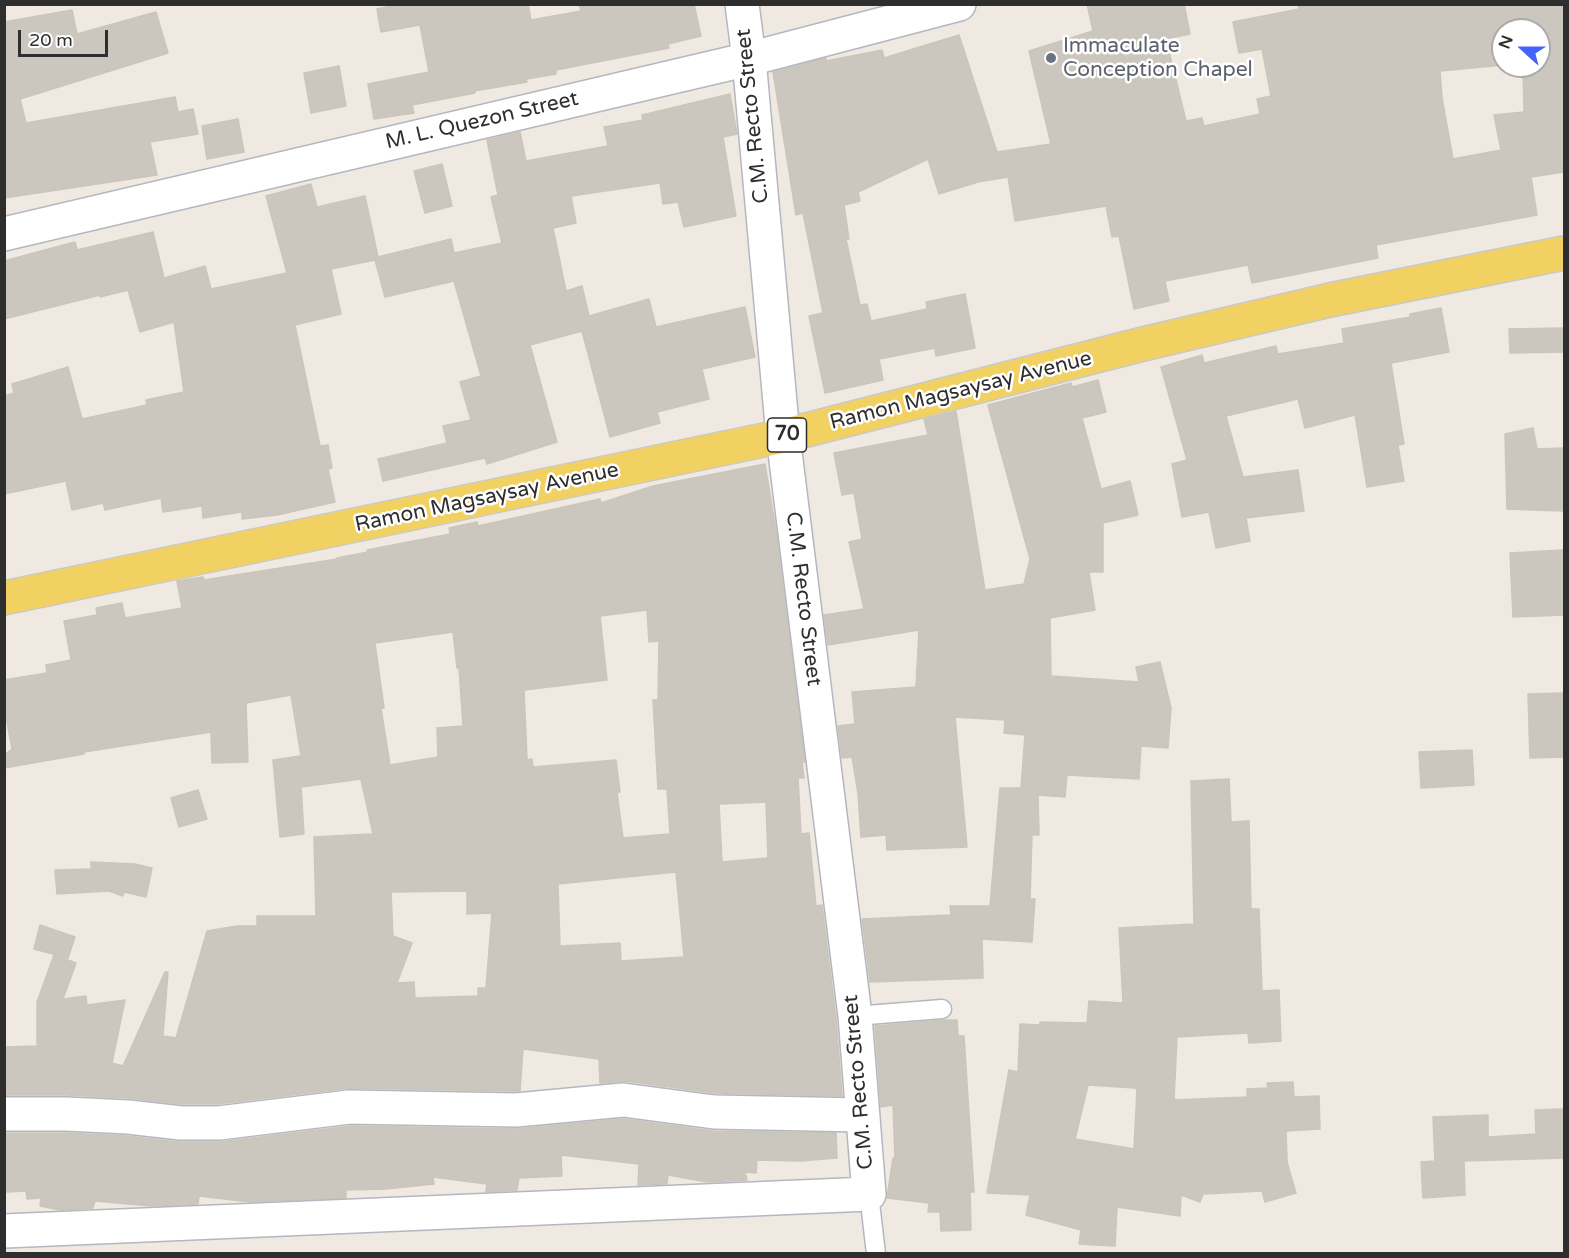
<!DOCTYPE html>
<html>
<head>
<meta charset="utf-8">
<style>
	body { margin:0 }
	#map { position:relative; width:1569px; height:1258px; overflow:hidden; background:#efe9e1; font-family:"Varela Round",sans-serif }
	canvas { display:block }
	.frame { position:absolute; inset:0; border:6px solid #2e2e2e; pointer-events:none }
	.north { position:absolute; left:1491px; top:18px; width:60px; height:60px; box-sizing:border-box; background:#fff; border:2px solid #ababab; border-radius:50%; rotate:291deg; font-size:16px; font-weight:700; line-height:24px; text-align:center; color:#2e2e2e }
	.north::after { content:''; display:block; margin:auto; width:21px; height:27px; background:#4264fb; clip-path:polygon(50% 0,100% 100%,50% 72%,0 100%) }
	.scale { position:absolute; left:18px; top:30px; width:90px; height:27px; box-sizing:border-box; border:3px solid #2e2e2e; border-top:0; padding-left:8px; font-size:18px; line-height:21px; white-space:nowrap; color:#2e2e2e; -webkit-text-stroke:4px #fff; paint-order:stroke }
</style>
</head>
<body>
<div id="map">
<canvas width="1569" height="1258"></canvas>
<div class="frame"></div>
<div class="north">N</div>
<div class="scale">20 m</div>
</div>
<script>
const c = document.querySelector('canvas').getContext('2d');
c.lineJoin = 'round';
function paint(path, color) { c.fillStyle = color; c.fill(path, 'evenodd'); }
const shape = rows => new Path2D(rows.map(r => 'M' + r).join(''));
function trace(path, color, width, dash) { c.strokeStyle = color; c.lineWidth = width; c.lineCap = dash ? 'butt' : 'round'; c.setLineDash(dash || []); c.stroke(path); }
function drawText(font, color, halo, rows, align = 'center') {
  c.font = font + ' "Varela Round",sans-serif'; c.lineWidth = 5; c.setLineDash([]); c.textBaseline = 'middle'; c.strokeStyle = halo; c.fillStyle = color; for (const [text, x, y, turn = 0] of rows) {
    c.save(); c.translate(x, y); c.rotate((+turn || 0) * Math.PI / 180); c.textAlign = isNaN(turn) ? turn : align; if (halo) c.strokeText(text, 0, 0); c.fillText(text, 0, 0); c.restore();
  }
}
const building = shape([
	[401,4,528,4,531,20,581,11,579,4,694,4,701,36,668,44,669,48,556,70,556,74,526,79,527,82,474,91,475,93,412,105,414,113,374,119,368,84,429,72,420,25,381,32,377,9,401,4],
	[1087,4,1184,4,1190,34,1166,39,1186,121,1202,118,1204,126,1260,114,1257,99,1271,96,1262,49,1239,53,1233,22,1299,9,1298,4,1564,4,1564,172,1531,177,1537,215,1376,245,1378,258,1252,283,1248,265,1165,281,1169,301,1134,309,1119,236,1112,237,1106,206,1015,221,1008,177,978,182,939,194,928,159,858,192,860,201,844,205,849,239,846,239,860,305,867,304,871,321,927,309,926,302,965,294,975,348,936,356,935,348,879,359,883,380,825,393,809,316,823,313,803,213,796,215,773,72,826,58,826,61,882,50,884,58,959,35,997,152,1051,144,1029,51,1093,31,1087,4],
	[1503,30,1539,30,1539,66,1523,66,1524,112,1494,115,1501,150,1453,159,1442,98,1440,71,1503,65,1503,30],
	[72,10,77,34,156,12,168,53,20,99,26,123,175,97,178,112,193,109,198,134,150,142,157,175,4,198,4,22,72,10],
	[339,66,346,106,311,113,304,73,339,66],
	[730,94,737,134,723,137,736,216,684,227,678,202,663,204,660,183,571,196,576,223,553,228,566,291,582,286,589,316,649,299,656,327,745,307,755,357,702,369,709,399,657,412,660,423,610,437,582,331,530,345,557,442,487,464,485,458,383,481,378,459,447,443,443,426,471,420,460,382,481,376,454,281,385,297,375,260,331,269,341,314,295,325,320,446,328,445,332,468,328,469,335,502,277,515,242,519,242,512,203,518,202,506,163,512,161,498,105,510,103,503,72,510,66,481,4,494,4,396,14,393,12,384,68,367,82,419,147,405,146,400,184,392,174,322,140,332,128,290,100,297,100,295,4,319,4,261,75,242,77,250,153,232,164,278,205,266,211,289,287,273,266,196,311,184,317,207,365,196,378,257,451,239,454,253,502,243,491,197,498,195,487,140,520,132,526,161,608,146,604,127,643,120,642,115,730,94],
	[238,119,244,152,207,159,202,126,238,119],
	[442,164,452,206,425,213,414,171,442,164],
	[1441,308,1449,352,1391,363,1404,444,1398,445,1404,481,1367,487,1355,415,1305,428,1298,399,1226,416,1243,477,1298,470,1304,511,1246,518,1250,541,1216,548,1209,512,1182,517,1172,464,1187,460,1161,367,1202,355,1204,363,1276,346,1278,354,1344,343,1342,329,1410,317,1410,314,1441,308],
	[1564,328,1564,352,1510,353,1509,329,1564,328],
	[1098,380,1106,412,1082,418,1101,489,1130,481,1138,515,1103,523,1103,572,1089,572,1095,610,1050,618,1051,676,1139,682,1136,667,1160,662,1171,708,1168,748,1141,746,1139,779,1067,775,1065,797,1038,795,1039,835,1032,835,1030,899,1035,899,1032,942,982,939,983,978,870,982,862,919,951,915,950,906,990,906,1000,788,1021,788,1025,735,1004,733,1005,720,955,717,967,847,887,850,886,835,861,837,858,794,852,757,842,758,838,726,855,724,852,692,916,687,919,630,828,645,824,615,864,609,849,542,862,539,854,493,842,495,834,453,928,435,924,419,956,411,985,590,1024,584,1030,559,988,405,1071,383,1072,387,1098,380],
	[1533,428,1537,449,1564,448,1564,511,1507,509,1505,434,1533,428],
	[765,464,776,531,805,762,802,762,804,778,798,778,801,834,809,833,816,906,822,905,836,1018,842,1096,715,1093,625,1081,600,1083,599,1059,523,1049,520,1091,515,1091,349,1088,218,1104,182,1104,129,1098,67,1095,4,1095,4,1047,37,1046,37,1002,54,955,76,963,63,999,86,996,87,1005,125,1000,112,1063,123,1066,165,972,168,972,163,1036,176,1038,207,931,237,926,257,926,257,916,316,916,314,837,373,834,361,779,301,787,304,834,280,837,273,760,301,756,291,695,246,703,248,762,212,763,211,732,84,752,84,754,4,768,4,755,12,749,4,706,4,680,47,673,46,665,71,660,64,621,97,615,96,608,122,603,125,618,182,608,177,581,203,577,204,580,337,559,337,558,368,552,367,550,450,534,449,528,477,522,478,526,600,499,601,503,653,486,765,464],
	[647,610,649,642,659,641,658,700,653,700,658,789,667,789,670,834,623,838,617,792,620,792,616,760,533,767,532,759,527,760,524,690,607,680,600,616,647,610],
	[453,632,457,668,459,668,463,726,437,728,438,757,390,765,381,708,384,708,375,643,453,632],
	[766,802,768,858,722,862,719,804,766,802],
	[676,872,684,957,621,961,620,943,560,946,558,884,676,872],
	[467,891,467,914,492,913,486,988,478,988,478,996,415,998,414,982,397,983,412,943,393,936,391,892,467,891],
	[1564,550,1564,615,1513,617,1510,553,1564,550],
	[1564,693,1564,757,1530,758,1528,694,1564,693],
	[1472,750,1474,785,1421,788,1419,752,1472,750],
	[1229,779,1231,822,1249,821,1251,909,1259,909,1262,991,1279,990,1281,1041,1249,1043,1248,1033,1177,1037,1174,1100,1247,1097,1247,1089,1268,1088,1267,1083,1293,1082,1294,1097,1319,1096,1320,1129,1286,1131,1287,1162,1296,1193,1265,1202,1262,1191,1203,1194,1200,1202,1181,1195,1180,1216,1117,1207,1115,1246,1079,1244,1081,1230,1026,1215,1030,1195,987,1193,1009,1070,1018,1072,1020,1024,1040,1025,1040,1022,1087,1023,1089,1001,1123,1003,1119,928,1194,924,1191,781,1229,779],
	[1088,1085,1135,1088,1137,1090,1134,1149,1075,1139,1088,1085],
	[198,790,207,819,179,827,171,798,198,790],
	[91,862,135,864,152,868,146,897,124,892,123,896,109,891,57,894,55,870,91,869,91,862],
	[40,925,75,937,68,958,34,949,40,925],
	[945,1020,957,1020,958,1036,964,1036,974,1192,970,1192,971,1230,941,1231,940,1212,928,1212,929,1203,887,1198,893,1158,895,1158,893,1105,881,1107,875,1026,945,1020],
	[1564,1109,1564,1158,1464,1161,1465,1195,1423,1198,1421,1162,1435,1161,1433,1117,1488,1115,1488,1137,1536,1134,1535,1110,1564,1109],
	[623,1119,713,1131,836,1133,837,1158,800,1161,757,1160,756,1173,745,1172,747,1180,707,1182,668,1175,667,1184,638,1185,639,1164,561,1155,562,1176,519,1178,517,1190,486,1192,487,1184,433,1177,434,1184,385,1189,346,1190,346,1198,250,1202,199,1196,198,1204,151,1206,95,1201,93,1208,60,1210,40,1206,41,1198,27,1199,26,1191,7,1192,4,1133,66,1133,126,1136,179,1142,219,1142,350,1126,516,1129,623,1119]
]);
paint(building, '#cbc7bf');
trace(building, '#cbc5ba', 1.5);
const service = shape([
	[855,1016,942,1009],
	[869,1194,876,1254]
]);
const minor = shape([
	[4,1114,66,1114,128,1117,181,1123,219,1123,349,1107,516,1110,623,1100,714,1112,862,1115],
	[4,1231,869,1194,855,1016,783,436,749,59,742,4]
]);
const tertiary = shape([
	[4,234,749,59,959,4]
]);
const primary = shape([
	[4,598,783,436,1143,344,1330,300,1564,253]
]);
trace(service, '#b4b7c1', 21);
trace(minor, '#b4b7c1', 36);
trace(tertiary, '#b4b7c1', 36);
trace(primary, '#c9c9c9', 36);
trace(service, '#fff', 18);
trace(minor, '#fff', 33);
trace(tertiary, '#fff', 33);
trace(primary, '#f2d163', 33);
for (const [x, y, r, color] of [
	[1051,58,6,"#6b7280"]
]) { const dot = new Path2D(); dot.arc(x, y, r, 0, 2 * Math.PI); c.fillStyle = color; c.fill(dot); trace(dot, '#fff', 2); }
for (const [x, y, w] of [
	[787,435,39]
]) { const box = new Path2D(); box.roundRect(x - w / 2, y - 17, w, 34, 4.5); c.fillStyle = '#fff'; c.fill(box); trace(box, '#2e2e2e', 1.5); }
drawText('bold 20px', '#2e2e2e', null, [
	["70",787,435]
]);
drawText('21px', '#5b616d', '#fff', [
	["Immaculate",1063,46],
	["Conception Chapel",1063,70]
], 'left');
drawText('21px', '#2e2e2e', '#fff', [
	["C.M. Recto Street",753,116,-96],
	["M. L. Quezon Street",482,121,-13],
	["Ramon Magsaysay Avenue",961,391,-14],
	["Ramon Magsaysay Avenue",487,498,-12],
	["C.M. Recto Street",803,599,83],
	["C.M. Recto Street",859,1082,-95]
]);
</script>
</body>
</html>
